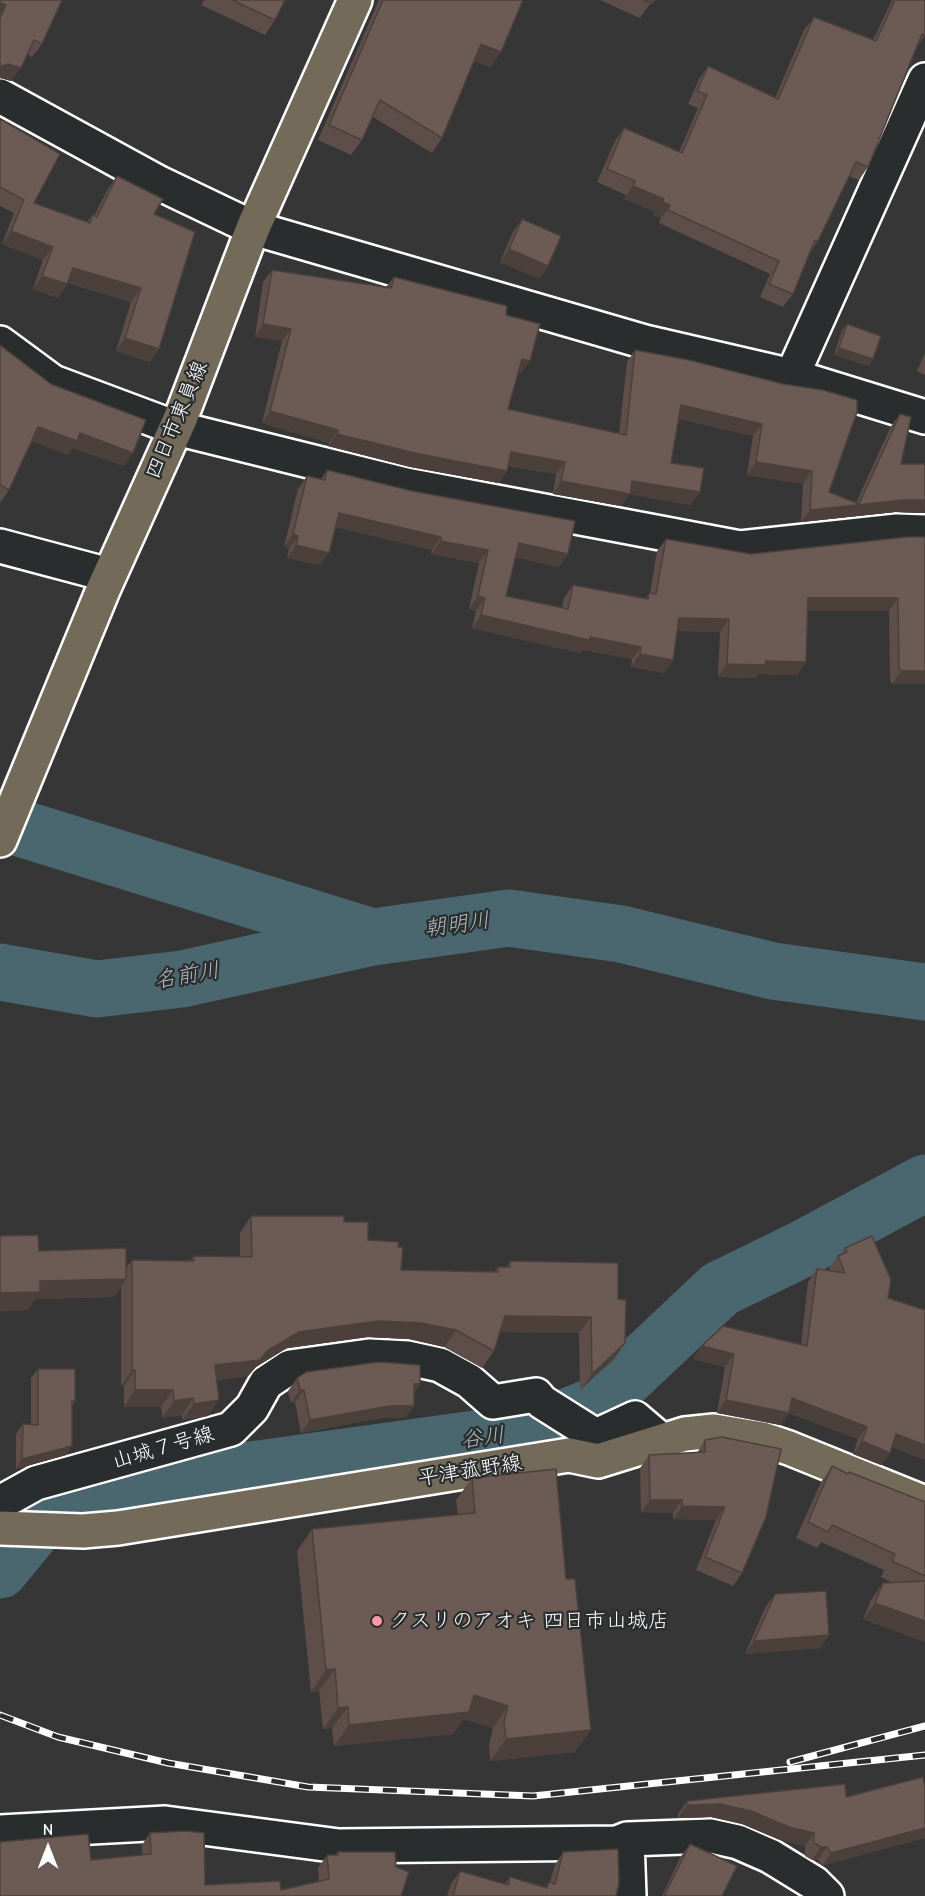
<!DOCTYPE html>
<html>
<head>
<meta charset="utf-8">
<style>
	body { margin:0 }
	#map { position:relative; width:925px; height:1896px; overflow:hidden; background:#373636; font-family:"Comic Neue",sans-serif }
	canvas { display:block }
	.north { position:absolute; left:18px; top:1818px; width:60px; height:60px; -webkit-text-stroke:4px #2a2d2e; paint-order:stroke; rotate:0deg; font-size:16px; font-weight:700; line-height:24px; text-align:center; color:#fff }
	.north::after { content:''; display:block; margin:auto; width:21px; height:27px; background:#fff; clip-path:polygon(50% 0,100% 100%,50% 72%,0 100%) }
</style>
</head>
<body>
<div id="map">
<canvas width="925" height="1896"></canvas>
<div class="north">N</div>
</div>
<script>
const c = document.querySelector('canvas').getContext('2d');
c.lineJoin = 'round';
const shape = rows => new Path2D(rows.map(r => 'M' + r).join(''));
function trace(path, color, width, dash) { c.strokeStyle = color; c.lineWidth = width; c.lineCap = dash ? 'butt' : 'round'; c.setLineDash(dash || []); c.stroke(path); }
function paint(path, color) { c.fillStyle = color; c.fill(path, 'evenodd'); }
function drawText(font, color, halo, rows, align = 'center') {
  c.font = font + ' "Comic Neue","Klee One",sans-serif'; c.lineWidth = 4.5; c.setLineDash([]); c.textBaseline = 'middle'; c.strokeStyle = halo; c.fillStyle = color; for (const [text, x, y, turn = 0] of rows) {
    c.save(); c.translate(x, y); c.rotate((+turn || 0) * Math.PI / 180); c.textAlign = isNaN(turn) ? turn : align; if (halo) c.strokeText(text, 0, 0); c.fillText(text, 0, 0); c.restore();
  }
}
trace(shape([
	[0,822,369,936],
	[0,972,97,989,182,979,373,937,509,918,621,934,773,971,925,992],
	[0,1570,55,1503,179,1480,533,1431,597,1405,720,1289,802,1249,925,1183]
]), '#4a666e', 57);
const minor = shape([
	[0,96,159,183,253,228,645,342,792,376,925,417],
	[0,343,53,382,176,428,406,485,740,548,897,531,925,532],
	[792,376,925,80],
	[0,546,109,575],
	[0,1503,36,1483,231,1429,252,1408,266,1383,290,1367,369,1356,408,1358,440,1365,469,1381,493,1402,536,1395,542,1402,596,1436,635,1418,662,1441],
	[0,1832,165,1823,339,1846,617,1843,627,1839,711,1836,738,1842,770,1856,814,1883,827,1896],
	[627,1839,629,1896]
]);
const major = shape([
	[0,840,103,590,181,417,253,228,355,0],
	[0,1528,83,1531,118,1528,569,1455,598,1461,685,1434,714,1431,762,1439,789,1448,925,1503]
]);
trace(minor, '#fff', 38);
trace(major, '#fff', 38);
trace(minor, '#2a2d2e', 33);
trace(major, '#746a5a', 33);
const rail = shape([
	[0,1715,58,1737,168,1763,308,1787,533,1796,925,1755],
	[790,1762,925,1726]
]);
trace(rail, '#fff', 7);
trace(rail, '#2a2d2e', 4.5, [14]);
paint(shape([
	[0,0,42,44,32,57,27,54,11,81,0,78],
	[204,0,285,0,275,20,265,35,201,5],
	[379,0,523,0,501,52,490,67,474,61,442,138,432,153,373,117,362,140,351,155,318,140],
	[600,0,655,0,651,5,650,4,640,18],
	[892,0,925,0,925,35,918,45,868,167,859,180,849,176,818,241,811,251,793,294,783,307,760,297,770,274,659,223,661,218,653,215,655,212,624,199,626,195,597,182,615,141,624,128,679,152,698,108,688,104,699,79,708,66,775,98,804,30,814,17,873,40],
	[0,119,34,203,87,222,92,215,94,216,108,189,117,176,154,214,159,349,150,362,116,351,131,302,68,283,58,298,33,289,43,260,2,244,14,213,0,206],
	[522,219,548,266,539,279,500,262,513,232],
	[272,270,386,287,394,277,506,315,521,373,518,373,508,409,619,434,627,362,635,350,783,384,829,492,856,503,891,426,900,414,901,464,925,500,925,509,922,513,895,512,801,522,803,484,747,475,753,436,679,419,671,463,691,505,629,494,621,506,553,494,556,474,508,466,507,471,499,483,410,467,328,446,329,443,262,423,282,341,255,337,263,282],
	[847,324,869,366,834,355,842,330],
	[0,345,124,466,73,448,68,455,32,441,9,490,0,503],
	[925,353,925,375,917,371],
	[327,470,568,554,559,567,515,557,506,596,562,608,564,598,573,585,646,598,650,593,657,551,666,539,751,554,907,537,925,684,892,684,890,680,889,611,808,611,806,662,797,675,759,674,756,678,718,677,720,632,677,631,664,673,631,667,632,659,583,650,580,653,472,628,476,611,469,609,479,563,431,554,432,550,336,527,320,565,287,558,289,549,284,547,298,489,307,476,321,479],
	[251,1216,344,1222,368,1240,398,1247,401,1270,494,1272,498,1267,507,1267,510,1261,618,1299,625,1343,614,1359,580,1390,579,1333,500,1332,494,1351,482,1368,444,1347,409,1339,367,1337,287,1348,256,1367,248,1376,217,1380,208,1416,182,1420,182,1415,162,1418,161,1407,124,1407,124,1386,121,1386,121,1287,114,1297,35,1299,28,1310,0,1311,0,1236,39,1251,126,1268,132,1260,190,1261,194,1256,240,1257,240,1233],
	[845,1248,888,1298,891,1448,890,1453,881,1465,853,1454,858,1439,789,1413,780,1425,717,1413,725,1367,693,1359,702,1346,801,1344,808,1282,817,1269,830,1271,829,1268,838,1256,841,1254],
	[38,1369,75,1401,72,1406,66,1455,16,1469,16,1434,23,1424,31,1425,31,1378],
	[297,1378,420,1384,414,1393,405,1418,381,1418,301,1433,295,1402,291,1403,288,1391],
	[705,1440,742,1573,733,1586,696,1570,716,1520,673,1519,673,1513,641,1512,640,1468,649,1455,697,1453],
	[832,1466,848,1474,925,1502,925,1642,863,1619,871,1600,883,1583,893,1583,881,1577,884,1570,821,1542,817,1548,796,1538,821,1482],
	[472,1478,575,1752,490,1761,489,1744,493,1728,464,1719,453,1734,334,1746,332,1728,323,1729,319,1691,311,1692,297,1551,312,1529,458,1515,456,1500],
	[775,1594,829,1635,820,1648,745,1654,766,1606],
	[923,1777,822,1866,818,1860,812,1860,805,1856,805,1846,780,1840,742,1824,711,1817,682,1818,678,1818,678,1814,687,1801,846,1797],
	[150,1833,205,1885,281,1890,319,1881,318,1868,327,1855,335,1855,338,1852,396,1867,401,1896,0,1896,91,1860,142,1855,142,1845],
	[690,1844,722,1896,662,1896,681,1856],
	[563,1852,616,1896,447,1896,451,1884,460,1871,505,1884,510,1877,546,1887,550,1882,555,1865]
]), '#5d4e49');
paint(shape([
	[0,3,6,5,0,14],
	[481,44,501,52,490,67,470,59],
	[8,64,21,68,11,81,0,78,0,66],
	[633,186,664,199,655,212,624,199],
	[662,202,670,205,661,218,653,215],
	[11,231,53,247,43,260,2,244],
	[509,249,548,266,539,279,500,262],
	[73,268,141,288,131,302,64,281],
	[42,276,67,284,58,298,33,289],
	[263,324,291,329,282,341,255,337],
	[125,338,159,349,150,362,116,351],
	[839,348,873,359,869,366,834,355],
	[522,359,530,361,521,373,513,371],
	[681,405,762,424,753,436,672,417],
	[270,411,338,430,329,443,262,423],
	[38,427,80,433,133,453,124,466,73,448,68,455,29,440],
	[337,434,507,471,499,483,410,467,328,446],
	[511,452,565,462,556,474,502,464],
	[756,462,812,471,803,484,747,475],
	[561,481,632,481,700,492,691,505,629,494,621,506,553,494],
	[904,500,925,500,925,509,922,513,895,512,801,522,810,510],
	[339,513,441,537,432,550,330,526],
	[293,534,298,536,289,549,284,547],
	[441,541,488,550,479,563,431,554],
	[519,543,568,554,559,567,510,556],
	[296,545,329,553,320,565,287,558],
	[478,596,485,598,476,611,469,609],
	[808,598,898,598,889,611,799,611],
	[481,615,641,647,632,659,583,650,580,653,472,628],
	[679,618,729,619,720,632,670,631],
	[640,654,673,660,664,673,631,667],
	[766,661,806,662,797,675,759,674,756,678,718,677,727,664],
	[901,671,925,671,925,684,892,684],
	[126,1279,114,1297,35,1299,28,1310,0,1311,0,1293,40,1281],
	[505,1316,591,1317,579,1333,494,1332],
	[378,1321,421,1323,456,1330,444,1347,409,1339,367,1337,287,1348,256,1367,248,1376,203,1381,215,1365,267,1351,299,1332],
	[625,1343,614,1359,580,1390,592,1374],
	[702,1346,734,1354,725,1367,693,1359],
	[132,1370,135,1370,124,1386,121,1386],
	[414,1384,420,1384,411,1397],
	[135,1390,173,1390,161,1407,124,1407],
	[300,1390,304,1390,295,1402,291,1403],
	[193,1398,182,1415,162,1418,174,1401],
	[792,1398,867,1427,858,1439,783,1410],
	[219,1400,208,1416,182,1420,194,1404],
	[726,1400,789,1413,780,1425,717,1413],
	[390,1406,414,1406,405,1418,381,1418,301,1433,310,1420],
	[896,1434,925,1445,925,1460,888,1446],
	[862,1441,890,1453,881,1465,853,1454],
	[72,1446,66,1455,16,1469,22,1459],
	[650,1500,682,1500,673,1513,641,1512],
	[682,1506,725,1507,716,1520,673,1519],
	[875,1603,925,1621,925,1642,863,1619],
	[829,1635,820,1648,745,1654,754,1641],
	[335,1669,319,1691,311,1692,326,1670],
	[474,1695,508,1706,493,1728,464,1719,453,1734,334,1746,349,1725],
	[348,1707,332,1728,323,1729,338,1708],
	[591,1730,575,1752,490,1761,506,1739],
	[720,1804,751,1811,814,1833,805,1846,780,1840,742,1824,711,1817,682,1818,678,1818,687,1805],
	[925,1828,925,1838,822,1866,831,1853],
	[821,1847,827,1847,818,1860,812,1860]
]), '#4c403c');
const building = shape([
	[0,0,62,0,42,44,34,40,21,68,8,64,0,67,0,18,6,5,0,3,0,0],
	[232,0,285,0,275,20,232,0],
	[383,0,523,0,501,52,481,44,442,138,380,100,362,140,329,125,383,0],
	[643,0,652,0,650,3,643,0],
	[895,0,925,0,925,35,922,34,868,167,856,162,818,241,815,240,793,294,769,284,779,261,668,210,670,205,662,202,664,199,633,186,635,181,607,169,624,128,682,153,707,95,697,91,708,66,778,99,814,17,876,41,895,0],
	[0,119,60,154,34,203,90,223,92,215,97,217,117,176,163,199,154,214,195,232,159,349,125,338,141,288,73,268,67,284,42,276,53,247,11,231,24,200,0,187,0,119],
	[522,219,561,236,548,266,509,249,522,219],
	[272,270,391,288,394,277,507,306,506,315,540,324,530,361,522,359,508,409,626,435,635,350,689,360,783,384,823,390,857,400,857,412,829,492,859,504,900,414,911,417,901,464,925,464,925,500,904,500,810,510,812,471,756,462,762,424,681,405,671,463,704,468,700,492,632,481,630,494,561,481,565,462,511,452,507,471,419,454,337,434,338,430,270,411,291,329,263,324,272,270],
	[847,324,881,336,873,359,839,348,847,324],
	[0,345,51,384,146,420,133,453,80,433,77,441,38,427,9,490,0,485,0,345],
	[327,470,412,491,575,521,568,554,519,543,506,596,568,609,573,585,648,599,649,593,656,594,666,539,751,554,907,537,925,537,925,671,901,671,899,667,898,598,808,598,806,662,766,661,765,665,727,664,729,619,679,618,673,660,640,654,641,647,590,637,589,640,481,615,485,598,478,596,488,550,441,541,441,537,339,513,329,553,296,545,298,536,293,534,307,476,325,480,327,470],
	[251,1216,344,1216,344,1222,368,1222,368,1240,399,1242,398,1247,403,1247,401,1270,498,1272,498,1267,510,1267,510,1261,618,1263,618,1299,626,1300,625,1343,592,1374,591,1317,505,1316,494,1351,456,1330,421,1323,378,1321,299,1332,267,1351,260,1360,215,1365,219,1400,194,1404,193,1398,174,1401,173,1390,135,1390,135,1370,132,1370,132,1260,194,1261,194,1256,252,1257,251,1216],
	[38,1235,39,1251,126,1248,126,1279,40,1281,40,1292,0,1293,0,1236,38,1235],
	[872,1236,891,1280,888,1298,925,1310,925,1445,896,1434,890,1453,862,1441,867,1427,792,1398,789,1413,726,1400,734,1354,702,1346,723,1326,807,1346,817,1269,845,1273,838,1256,847,1252,845,1248,872,1236],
	[379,1362,420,1365,420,1384,414,1384,414,1406,390,1406,310,1420,304,1390,300,1390,297,1378,306,1372,379,1362],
	[38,1369,75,1369,75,1401,72,1401,72,1446,22,1459,23,1424,38,1425,38,1369],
	[722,1437,781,1449,766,1517,742,1573,705,1557,725,1507,682,1506,682,1500,650,1500,649,1455,705,1452,705,1440,722,1437],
	[832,1466,848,1474,849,1472,925,1502,925,1576,892,1561,895,1554,832,1525,828,1532,808,1522,832,1466],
	[556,1469,566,1579,575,1579,591,1730,506,1739,504,1722,508,1706,474,1695,469,1712,349,1725,348,1707,338,1708,335,1669,326,1670,312,1529,475,1513,472,1478,556,1469],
	[925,1581,925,1621,875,1603,883,1583,925,1581],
	[826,1591,829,1635,754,1641,775,1594,826,1591],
	[923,1777,925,1787,925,1828,831,1853,827,1847,821,1847,814,1843,814,1833,789,1827,751,1811,720,1804,691,1805,687,1805,687,1801,845,1784,846,1797,923,1777],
	[186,1831,204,1833,205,1885,280,1881,281,1890,329,1879,327,1855,338,1855,338,1852,395,1852,396,1867,409,1872,401,1896,0,1896,0,1842,88,1834,91,1860,151,1854,150,1833,186,1831],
	[690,1844,737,1866,722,1896,664,1896,690,1844],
	[618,1849,619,1883,616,1896,453,1896,460,1871,508,1885,510,1877,547,1888,549,1882,555,1884,563,1852,618,1849]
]);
paint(building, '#6c5b55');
trace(building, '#4c403c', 1.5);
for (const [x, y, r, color] of [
	[377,1621,6,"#ff9aa2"]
]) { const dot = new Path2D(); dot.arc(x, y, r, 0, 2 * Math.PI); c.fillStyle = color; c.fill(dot); trace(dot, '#2a2d2e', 2); }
drawText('21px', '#fff', '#2a2d2e', [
	["四日市東員線",177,420,-67],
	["山城７号線",163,1448,-16],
	["平津菰野線",470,1471,-9]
]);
drawText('21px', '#fff', '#2a2d2e', [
	["クスリのアオキ 四日市山城店",389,1621]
], 'left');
drawText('italic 22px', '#aebabe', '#2a2d2e', [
	["朝明川",457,925,-8],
	["名前川",187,976,-10],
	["谷川",483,1438,-8]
]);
</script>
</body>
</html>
